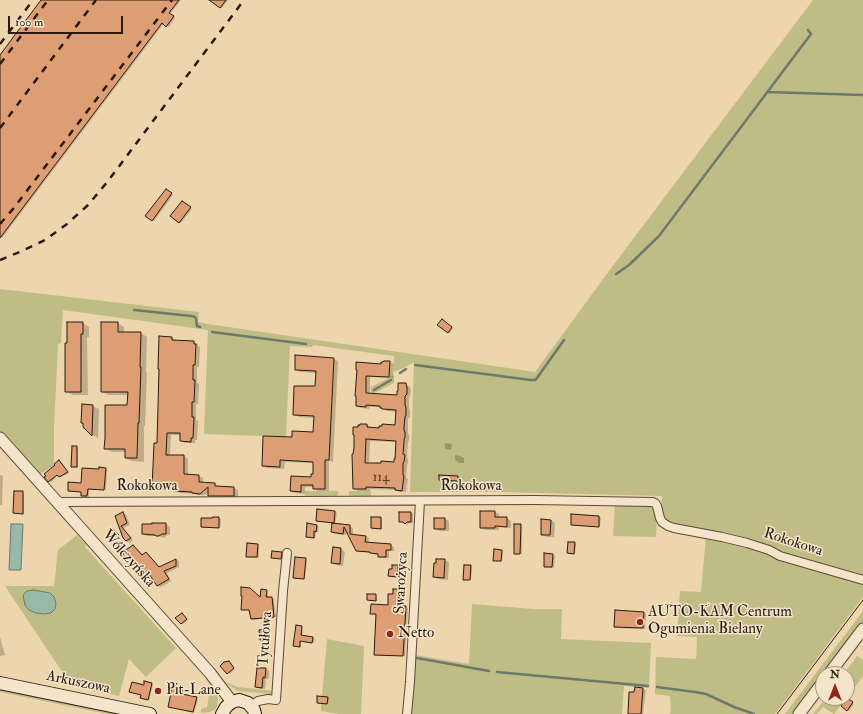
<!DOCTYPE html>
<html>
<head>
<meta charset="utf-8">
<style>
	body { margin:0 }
	#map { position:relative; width:863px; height:714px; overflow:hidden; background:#edd6ad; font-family:"IM FELL Double Pica",serif }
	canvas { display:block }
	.north { position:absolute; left:815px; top:666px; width:40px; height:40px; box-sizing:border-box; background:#f3e4ca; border:1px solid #a39380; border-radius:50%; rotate:0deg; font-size:11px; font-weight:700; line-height:16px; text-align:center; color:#2b1a11 }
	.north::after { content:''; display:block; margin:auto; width:14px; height:18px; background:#8f2418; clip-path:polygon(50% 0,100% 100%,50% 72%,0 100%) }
	.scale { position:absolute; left:8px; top:16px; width:115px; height:18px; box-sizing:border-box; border:2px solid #2b1a11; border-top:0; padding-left:5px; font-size:12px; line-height:14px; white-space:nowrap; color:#2b1a11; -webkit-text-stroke:3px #f3e4ca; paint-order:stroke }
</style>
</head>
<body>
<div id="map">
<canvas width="863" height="714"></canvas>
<div class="north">N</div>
<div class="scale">100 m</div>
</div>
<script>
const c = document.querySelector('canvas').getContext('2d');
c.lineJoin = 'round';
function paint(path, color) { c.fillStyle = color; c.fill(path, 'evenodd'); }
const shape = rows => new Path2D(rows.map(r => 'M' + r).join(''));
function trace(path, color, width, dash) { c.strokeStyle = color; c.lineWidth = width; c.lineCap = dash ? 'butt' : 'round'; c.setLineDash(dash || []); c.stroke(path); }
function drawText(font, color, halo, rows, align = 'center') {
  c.font = font + ' "IM FELL Double Pica",serif'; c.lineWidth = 3; c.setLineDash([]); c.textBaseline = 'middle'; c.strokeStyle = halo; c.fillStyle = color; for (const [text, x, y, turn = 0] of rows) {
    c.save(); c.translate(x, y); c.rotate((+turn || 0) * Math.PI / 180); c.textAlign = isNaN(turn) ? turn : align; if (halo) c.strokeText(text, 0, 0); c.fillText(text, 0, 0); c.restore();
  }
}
paint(shape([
	[813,0,863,0,863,577,778,551,778,549,718,533,669,523,665,521,661,513,662,496,495,492,410,492,414,362,407,366,394,372,394,356,313,345,312,347,290,346,286,437,204,434,208,330,63,310,61,343,58,344,54,428,54,459,53,466,39,475,0,431,0,289,199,312,198,322,208,324,535,372,609,271],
	[394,375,394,383,371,395,371,387],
	[305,491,338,491,338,494,336,498,305,499],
	[349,491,371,491,371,498,349,497],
	[615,504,650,505,654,509,657,517,656,537,613,536],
	[77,535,86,545,85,547,176,648,146,677,129,659,119,696,71,685,5,586,54,586,58,550],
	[706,536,723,540,863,583,863,597,775,714,670,714,671,709,670,696,655,694,656,657,696,659,697,637,677,636,680,591,701,592],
	[472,604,533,609,562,609,561,639,651,643,649,688,624,686,622,714,410,714,415,655,469,664],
	[863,611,863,622,824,674,823,674,823,675,815,686,794,714,785,714],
	[327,639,364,646,361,714,338,714,321,711,321,703,328,697,322,696],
	[857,656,863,660,863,676,847,698,847,674,844,674],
	[225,682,238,687,273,691,271,694,237,691],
	[0,688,128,714,108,714,0,692],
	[214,690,218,699,217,707,215,710,210,712,201,713,201,709,207,707,209,695,208,692],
	[826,698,847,698,834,714,823,707,817,714,813,714]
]), '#bfbc85');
const water = shape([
	[11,524,23,524,21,570,9,570,11,524],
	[34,590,50,593,54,597,56,603,55,609,51,613,44,614,36,613,29,610,25,605,23,595,27,591,34,590]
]);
paint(water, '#99b9a8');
trace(water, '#6d796c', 1);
paint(shape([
	[42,0,181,0,170,14,175,18,169,27,164,23,2,238,0,236,0,56],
	[211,0,228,0,222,8],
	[166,190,173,195,154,221,147,216],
	[182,202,192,209,181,223,172,216],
	[442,321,453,328,450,333,439,325],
	[83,323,89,327,89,337,87,337,88,395,73,395,66,391],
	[117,323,124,327,124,333,141,333,147,337,146,372,147,372,145,426,144,426,144,462,132,461,126,458,126,452,112,452,105,448,128,406,128,395,108,395,102,391],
	[172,338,176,340,176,341,194,342,198,344,198,346,200,347,199,367,197,367,197,383,199,384,198,404,196,404,196,420,198,421,197,440,195,440,195,443,185,443,181,441,181,435,171,435,170,456,184,456,188,459,188,475,199,476,203,478,203,484,215,484,219,487,234,488,238,490,238,498,213,498,209,495,209,492,205,495,197,495,195,494,180,493,176,490,158,490,153,487,158,444],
	[333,359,338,361,333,462,329,461,329,491,318,491,314,488,314,487,305,487,305,494,295,493,291,491,312,478,314,475,314,463,285,462,284,469,267,468,263,466,293,438,314,433,315,418,299,417,294,415,316,387,317,373,300,372,296,369],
	[384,362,390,362,394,364,393,378,370,377,370,394,398,396,405,384,410,387,411,391,410,396,409,398,409,408,410,411,410,417,408,419,408,433,409,435,409,440,408,442,407,458,408,459,408,464,407,465,406,478,408,479,406,492,400,492,396,490,370,489,370,491,358,491,354,488,359,428,367,425,371,427,371,428,380,429,396,426,397,412,387,411,381,407,369,407,369,409,361,408,357,406,358,370,382,365],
	[370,441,397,442,395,463,369,464],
	[92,406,99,409,98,438,93,435,84,427,84,423],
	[445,443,452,444,451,450,445,449],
	[77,447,78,448,78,468,72,466],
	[455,455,460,456,464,458,464,463,459,463,455,460],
	[60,462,69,473,62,477,59,475,51,482,49,481],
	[105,469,107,469,106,490,89,489,89,497,84,497,82,496,82,492,71,491,69,491,82,484,100,470],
	[0,475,3,476,2,505,0,505],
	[458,477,460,478,460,482,442,481,440,480],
	[23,492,24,493,24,514,16,514,14,513],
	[318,510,335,512,337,513,335,525,350,526,353,528,353,535,365,537,369,538,368,544,391,545,394,547,394,551,389,551,389,558,382,558,379,557,379,555,374,554,372,553,360,552,356,550,347,530,346,535,335,534,332,532,333,523],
	[481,512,495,512,499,514,499,518,507,518,511,521,511,528,499,527,499,530,485,530,481,527],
	[123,513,126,515,130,525,123,528,133,540,130,543,126,541,116,516],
	[400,513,411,513,413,514,413,523,409,523,407,525,405,523,400,521],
	[572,515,599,517,601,518,600,527,573,525,572,524],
	[219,518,221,519,220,528,204,528,202,527],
	[381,518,382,519,382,529,374,529,372,528],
	[435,519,445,519,449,521,449,531,439,531,435,528],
	[542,520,551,520,555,523,554,537,546,537,542,534],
	[166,524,170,527,170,535,167,535,164,538,159,536,147,536,143,533],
	[520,525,522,526,522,554,517,554,515,553],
	[317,526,319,527,318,532,316,532,315,538,307,537],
	[114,531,120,536,115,540,110,535],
	[574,543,576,544,575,554,570,554,568,553],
	[258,545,259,546,259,558,249,557,248,556],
	[133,546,136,548,143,555,146,553,149,555,160,568,176,560,179,561,179,567,167,573,171,581,161,587,158,586,150,573,143,577,140,576,137,571,139,569,131,559,130,560,127,558,124,555],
	[341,549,345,552,343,566,336,565,332,563],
	[502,551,503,552,502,562,494,560],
	[281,553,283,554,282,559,272,558],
	[553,555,555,556,554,568,546,567,545,566],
	[305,559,307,560,305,579,296,579,294,578],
	[445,560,449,562,448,580,438,579,434,577,437,564],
	[398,566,399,567,399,577,391,577,389,576,393,570],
	[470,566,472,567,471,580,466,580],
	[402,590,404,591,403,607,408,608,405,656,376,655,377,615,371,613,389,606,394,595],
	[267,591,268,592,268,598,274,599,276,617,253,620,251,619,250,610,244,610,242,609,261,599],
	[375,595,377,596,377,601,369,601,368,600],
	[644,613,646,614,645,629,617,628,615,627],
	[184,615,188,620,183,624,182,623],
	[302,627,303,628,302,637,313,638,315,639,314,643,301,641,301,647,296,646],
	[265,630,268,632,269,641,264,642,260,640],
	[0,637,5,655,0,656],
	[230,664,235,669,230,674,221,666],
	[266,669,269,671,269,679,266,679,265,689,260,689,256,687],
	[152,684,153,685,149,700,143,698,142,695,144,686],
	[636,688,643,689,646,690,643,714,629,714,635,693],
	[183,691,184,692,184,695,198,699,194,713,171,707],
	[327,698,329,699,328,704,318,702],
	[848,700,854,704,849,711,842,706]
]), '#0003');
trace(shape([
	[767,92,863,95],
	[616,274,629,265,659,236,811,34,808,30],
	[134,310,191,316,195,317,196,319,197,326,200,327],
	[212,332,306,344],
	[415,365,531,380,535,380,537,378,564,340],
	[400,373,406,369],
	[374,390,391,380],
	[417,658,489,671],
	[497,672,648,686],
	[657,687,695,692,706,694,734,707,754,714]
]), '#6d796c', 2.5);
const building = shape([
	[41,0,179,0,169,13,174,16,166,27,162,23,0,238,0,55,41,0],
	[209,0,226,0,220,8,209,0],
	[166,189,172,193,152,221,145,216,166,189],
	[182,201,191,207,179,223,170,216,182,201],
	[442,319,452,327,448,333,437,325,442,319],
	[67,322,83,322,83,334,81,334,81,392,65,392,65,343,67,343,67,322],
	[101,322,118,322,118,332,141,332,140,367,141,367,139,423,138,423,137,458,125,458,125,449,104,449,105,438,105,405,127,405,128,392,101,392,101,322],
	[159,336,172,337,172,340,194,341,194,344,196,344,195,365,193,365,193,380,195,380,194,402,192,402,192,417,194,417,193,438,191,438,191,442,180,441,180,433,167,433,166,455,184,455,184,474,199,475,199,482,215,483,215,486,234,487,234,496,208,496,208,487,200,494,192,493,192,492,175,491,175,488,152,488,154,443,157,443,159,369,158,369,159,336],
	[295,355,334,358,329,460,325,460,325,489,313,489,313,485,301,485,301,492,290,491,291,476,311,477,311,474,313,474,313,462,280,460,280,467,262,466,263,436,292,437,292,431,313,432,314,416,293,415,294,386,315,386,316,371,295,370,295,355],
	[384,361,390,361,389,377,366,376,366,393,397,395,397,391,398,391,398,383,406,383,407,388,407,394,405,396,405,405,406,408,406,415,405,417,404,427,404,430,405,432,405,438,404,439,404,443,403,454,405,455,404,462,403,463,403,475,404,476,402,491,395,490,395,488,366,487,366,489,353,489,352,454,353,454,354,448,354,435,353,435,353,427,358,427,358,425,360,425,360,424,367,424,367,427,379,428,379,426,382,426,382,424,395,425,396,410,382,409,382,408,380,408,380,406,366,405,366,407,356,406,356,396,355,396,357,370,356,370,356,362,381,364,381,362,383,362,384,361],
	[366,439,396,441,395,459,394,459,394,462,381,461,381,463,365,463,366,439],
	[82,404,93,405,92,436,83,427,83,423,81,423,82,404],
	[72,446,77,446,77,467,71,467,72,446],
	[59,460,68,472,59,477,57,475,48,482,44,477,46,476,44,474,55,465,54,464,59,460],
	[99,467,106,468,104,490,88,489,87,496,81,496,81,492,68,491,68,482,81,483,82,468,99,469,99,467],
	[439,475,458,476,458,481,439,480,439,475],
	[14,491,23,491,23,514,13,513,14,491],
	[317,509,335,511,334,523,316,521,317,509],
	[480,511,495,511,495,517,507,517,507,527,495,526,495,528,480,528,480,511],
	[123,512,127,523,121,526,131,538,126,541,123,538,115,516,123,512],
	[399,512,411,512,411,522,407,522,405,524,403,522,399,522,399,512],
	[571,514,599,516,599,527,571,525,571,514],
	[213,517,219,517,219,528,201,527,201,518,212,518,213,517],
	[371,517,381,517,381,529,371,528,371,517],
	[434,518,445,518,445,529,434,529,434,518],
	[541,519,551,520,550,535,541,535,541,519],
	[152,523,166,523,166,534,162,534,159,536,156,536,155,535,142,534,142,524,152,524,152,523],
	[307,523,317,525,316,532,314,531,314,538,306,537,307,523],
	[332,523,350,525,350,534,366,536,365,542,391,544,391,550,386,550,386,557,378,557,378,554,370,553,370,552,356,551,344,527,343,534,331,532,332,523],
	[514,524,521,524,520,554,514,554,514,524],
	[114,530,119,535,112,540,108,535,114,530],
	[568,542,575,542,574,554,567,553,568,542],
	[247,543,258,544,257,557,246,557,247,543],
	[133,545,142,555,146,552,159,567,176,559,176,566,164,571,169,579,157,586,147,571,139,576,135,571,137,569,128,557,126,559,123,555,123,552,133,545],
	[333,547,341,548,340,564,331,563,333,547],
	[494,549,502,550,501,561,493,561,494,549],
	[272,551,282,552,281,559,271,558,272,551],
	[544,553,553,554,552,567,544,567,544,553],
	[295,557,306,558,304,579,293,578,295,557],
	[436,559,445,559,444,578,433,577,434,563,436,563,436,559],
	[392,565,398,565,397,577,388,576,389,569,392,569,392,565],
	[464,565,471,565,470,580,463,580,464,565],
	[241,587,250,588,260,597,261,589,267,590,266,597,272,597,274,617,251,619,249,610,241,610,242,596,241,596,241,587],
	[393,589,402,589,402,606,406,606,403,656,374,655,376,614,370,614,371,604,388,605,388,594,393,594,393,589],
	[367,594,376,594,376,601,367,600,367,594],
	[615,610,644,612,643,628,614,627,615,610],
	[182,613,187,619,181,624,175,618,182,613],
	[296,625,302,626,301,635,313,637,312,643,300,641,300,647,293,646,296,625],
	[265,629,266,640,260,640,259,630,265,629],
	[229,661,234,668,227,674,220,666,224,662,229,661],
	[257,668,266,668,265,678,263,677,262,688,255,687,257,668],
	[144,681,152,683,148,700,140,698,141,695,129,692,132,682,144,685,144,681],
	[635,687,643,688,641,714,628,714,629,692,634,692,635,687],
	[172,688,183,690,182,694,197,697,193,712,168,707,172,688],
	[317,696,328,697,327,704,317,703,317,696],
	[847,698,853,702,847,711,841,706,847,698]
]);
paint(building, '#de9e73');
trace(building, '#2b1a11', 1);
const minor = shape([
	[57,502,535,500,653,502,655,503,657,506,660,518,662,522,668,526,674,528,722,537,747,543,769,550,780,556,863,580],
	[251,706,258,701,268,699,276,700,283,591,287,553],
	[407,714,410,682,420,501]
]);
const tertiary = shape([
	[0,438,210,673,232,702],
	[829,674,863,629],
	[799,714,823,682]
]);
const secondary = shape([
	[0,683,150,714],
	[222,714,226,707,232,702,239,700,248,703,254,710,255,714]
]);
trace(minor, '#5c4938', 10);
trace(tertiary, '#5c4938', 13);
trace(secondary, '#2b1a11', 14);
trace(minor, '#f3e4ca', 8);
trace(tertiary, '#f3e4ca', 11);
trace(secondary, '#f3e4ca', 12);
trace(shape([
	[777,714,863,600]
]), '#2b1a11', 1);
trace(shape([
	[0,44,33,0],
	[0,64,48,0],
	[0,128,96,0],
	[0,224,13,209,172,0],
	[0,260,22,251,45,240,67,224,88,205,108,181,244,0]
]), '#2b1a11', 2.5, [7, 7]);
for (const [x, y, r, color] of [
	[640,622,4,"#8f2418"],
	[390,634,4,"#8f2418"],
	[158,691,4,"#8f2418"]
]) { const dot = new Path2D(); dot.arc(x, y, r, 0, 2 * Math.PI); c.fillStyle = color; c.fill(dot); trace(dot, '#f3e4ca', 1.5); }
drawText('13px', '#583b2a', null, [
	["114",381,478]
]);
drawText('15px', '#2b1a11', '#f3e4ca', [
	["Rokokowa",147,487],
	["Rokokowa",471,487],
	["Rokokowa",793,543,18],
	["Wólczyńska",128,559,48],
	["Swarożyca",402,583,-87],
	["Tytułowa",266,639,-86],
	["Arkuszowa",78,683,12]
]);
drawText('15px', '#2b1a11', '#f3e4ca', [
	["AUTO-KAM Centrum",648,613],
	["Ogumienia Bielany",648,630],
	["Netto",398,634],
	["Pit-Lane",166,691]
], 'left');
</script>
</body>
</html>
